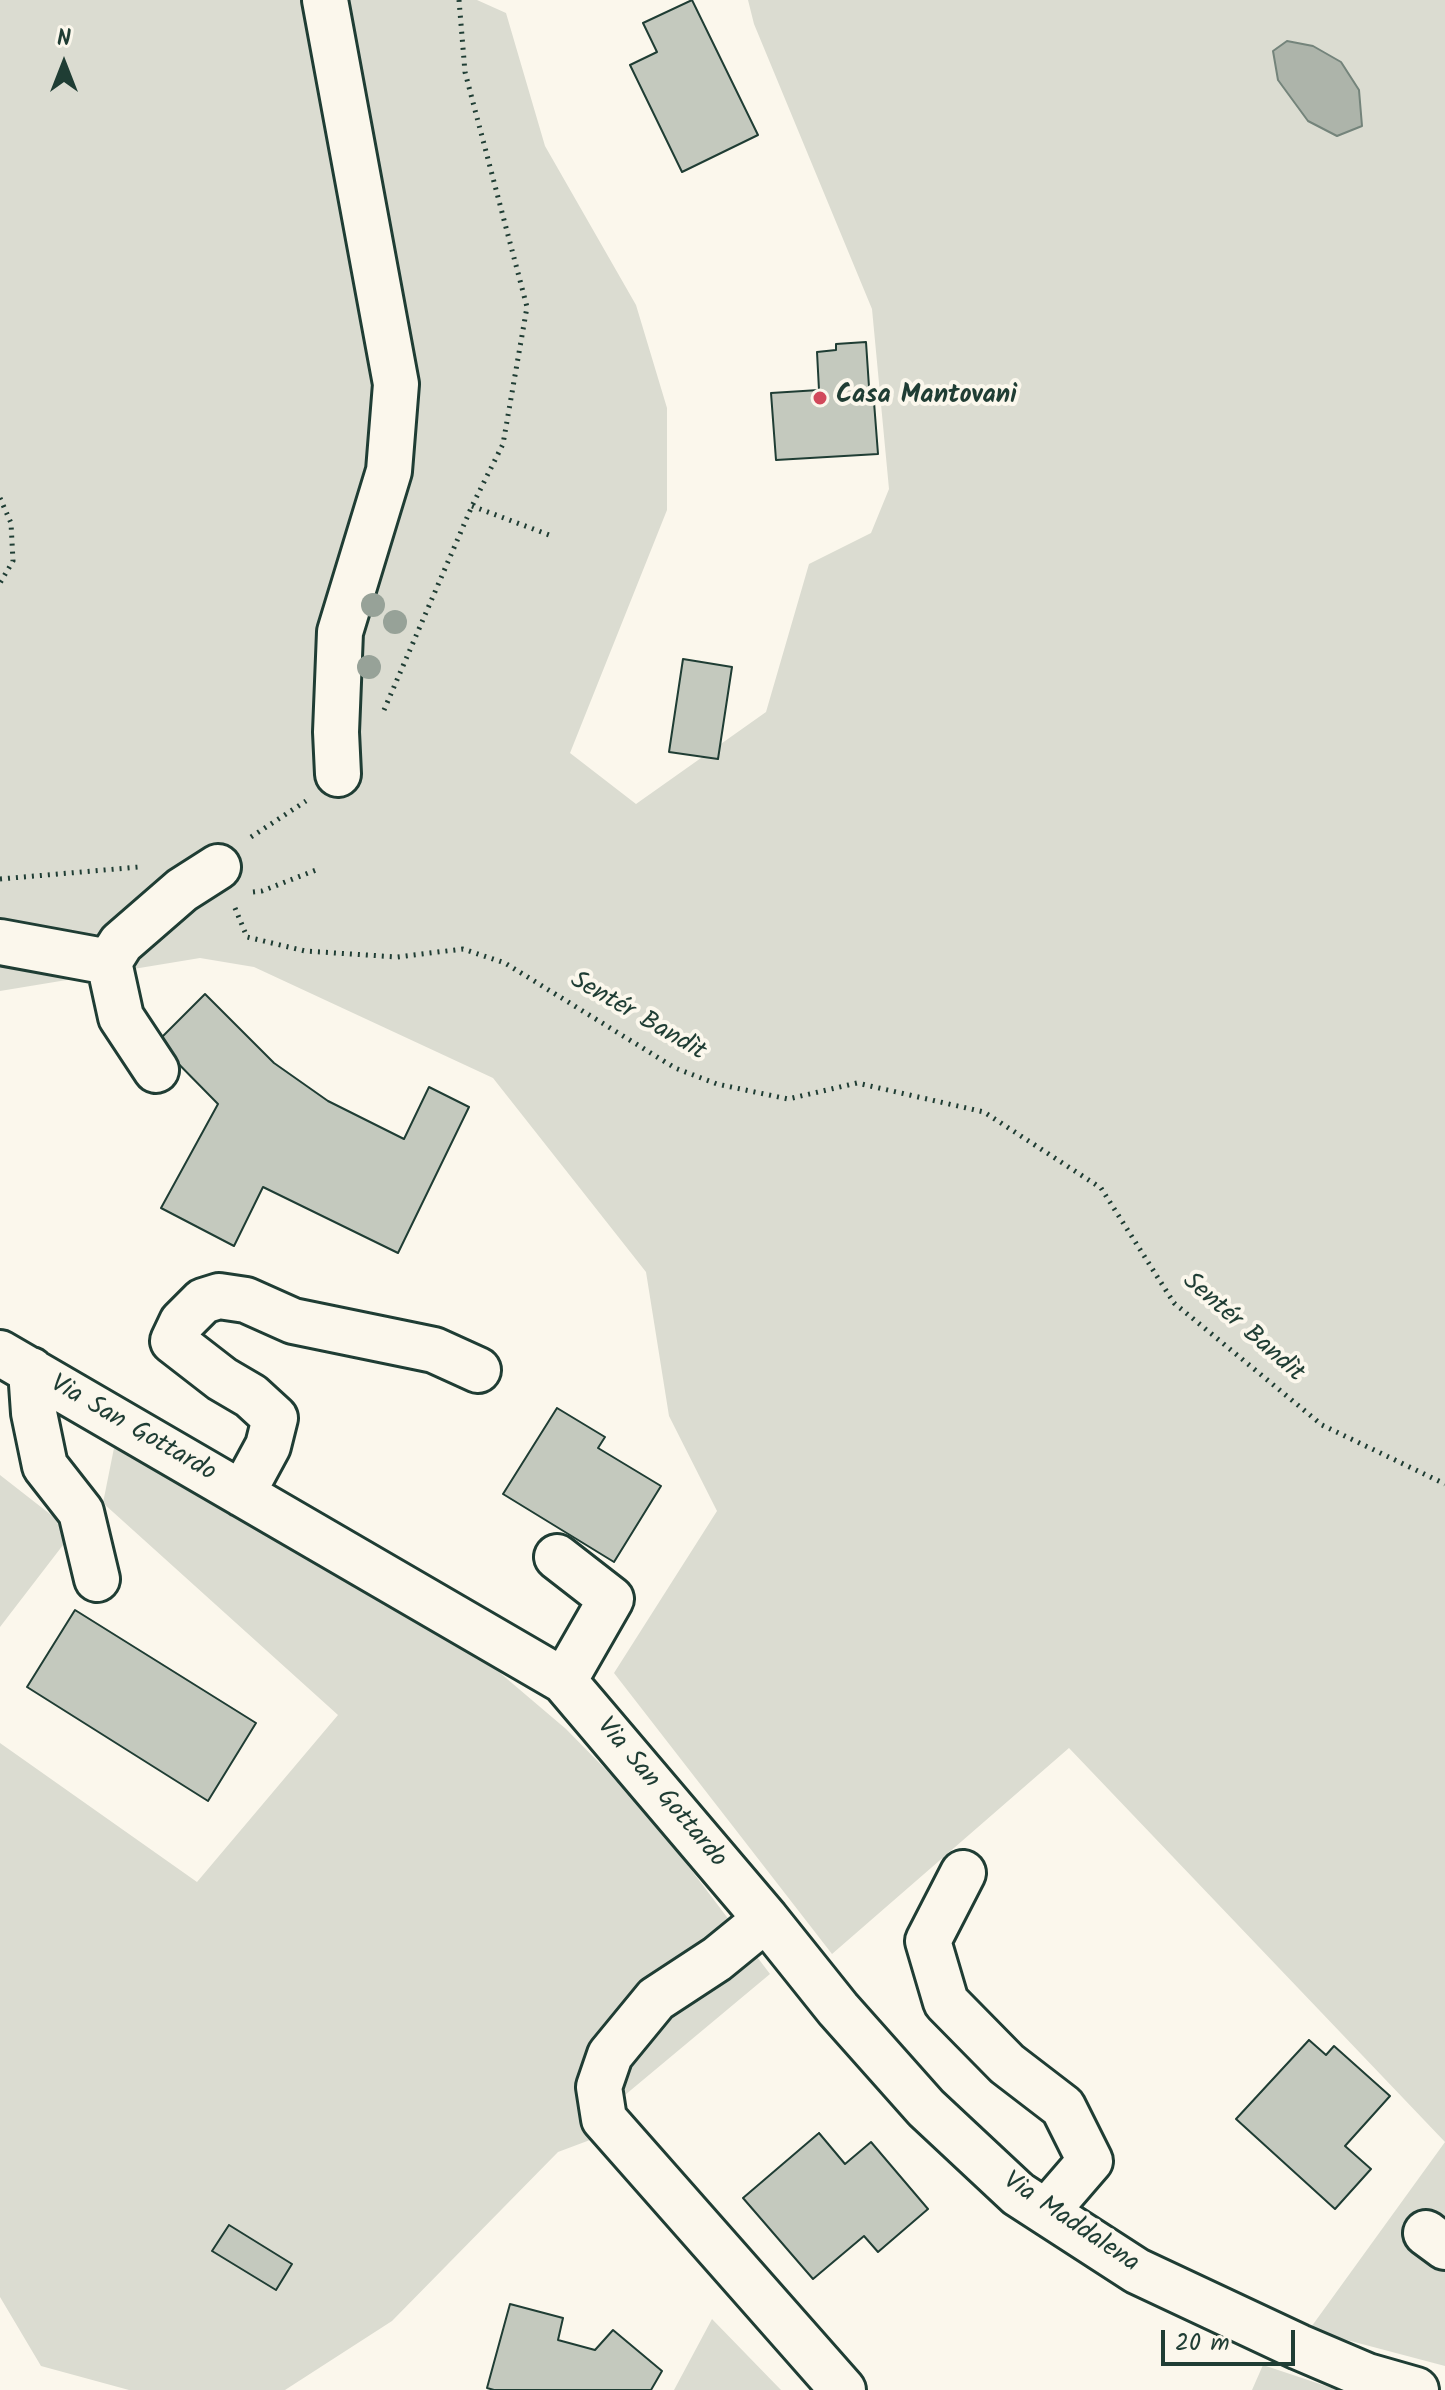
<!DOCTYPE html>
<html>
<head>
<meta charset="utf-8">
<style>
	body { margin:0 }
	#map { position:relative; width:1445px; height:2390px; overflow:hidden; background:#fbf7ec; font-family:Kalam,sans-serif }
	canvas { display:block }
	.north { position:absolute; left:24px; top:24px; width:80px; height:80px; -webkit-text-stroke:6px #fbf7ec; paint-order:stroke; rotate:0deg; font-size:22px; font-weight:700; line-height:32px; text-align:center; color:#1f3d34 }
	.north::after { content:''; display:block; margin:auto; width:28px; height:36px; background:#1f3d34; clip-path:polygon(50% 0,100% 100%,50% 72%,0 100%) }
	.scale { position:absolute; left:1161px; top:2330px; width:134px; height:36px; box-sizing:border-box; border:4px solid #1f3d34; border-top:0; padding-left:10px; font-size:24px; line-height:28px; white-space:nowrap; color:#1f3d34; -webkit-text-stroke:6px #fbf7ec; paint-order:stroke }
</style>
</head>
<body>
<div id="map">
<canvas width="1445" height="2390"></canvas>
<div class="north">N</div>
<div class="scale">20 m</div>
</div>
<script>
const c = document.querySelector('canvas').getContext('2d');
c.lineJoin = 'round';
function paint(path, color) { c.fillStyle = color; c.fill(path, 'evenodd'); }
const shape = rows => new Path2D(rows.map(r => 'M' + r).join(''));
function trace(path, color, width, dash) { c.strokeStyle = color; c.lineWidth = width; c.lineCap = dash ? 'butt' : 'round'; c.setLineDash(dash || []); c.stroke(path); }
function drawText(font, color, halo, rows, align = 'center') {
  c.font = font + ' Kalam,sans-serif'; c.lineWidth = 8; c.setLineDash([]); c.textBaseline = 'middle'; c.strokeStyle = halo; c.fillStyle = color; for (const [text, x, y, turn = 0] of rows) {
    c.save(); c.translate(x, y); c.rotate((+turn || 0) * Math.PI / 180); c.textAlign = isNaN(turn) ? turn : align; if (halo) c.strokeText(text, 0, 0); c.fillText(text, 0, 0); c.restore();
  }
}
paint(shape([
	[0,0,477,0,506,13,545,146,636,305,667,408,667,510,570,753,636,804,766,712,809,564,871,533,889,489,872,309,754,24,748,0,1445,0,1445,2366,1309,2330,1445,2142,1069,1748,832,1954,614,1673,717,1511,669,1416,646,1272,493,1078,254,967,200,958,0,991],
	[114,1448,486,1661,566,1729,622,1786,661,1830,770,1974,625,2095,606,2134,558,2152,392,2321,285,2390,129,2390,41,2366,0,2297,0,1743,197,1882,338,1715,103,1503],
	[0,1475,73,1532,0,1627],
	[712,2319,781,2390,674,2390],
	[1263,2365,1338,2390,1252,2390]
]), '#dbdcd1');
const water = shape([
	[1287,41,1313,46,1341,62,1359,90,1362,126,1337,136,1308,121,1278,80,1273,51,1287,41]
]);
paint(water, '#adb4aa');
trace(water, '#74847b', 2);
const building = shape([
	[692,0,758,135,682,172,630,65,657,52,643,23,692,0],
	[866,342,870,402,874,402,878,454,776,460,771,393,819,390,817,352,836,350,836,344,866,342],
	[683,659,732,667,718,759,669,752,683,659],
	[205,994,274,1063,328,1101,404,1139,429,1087,469,1107,398,1253,263,1187,234,1246,161,1208,218,1104,157,1042,205,994],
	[557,1408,605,1437,598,1448,661,1486,614,1562,503,1494,557,1408],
	[75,1610,256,1723,208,1801,27,1687,75,1610],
	[1309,2040,1326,2055,1334,2046,1390,2096,1345,2146,1371,2169,1335,2209,1236,2119,1309,2040],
	[819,2133,845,2164,871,2142,928,2209,878,2252,864,2236,813,2279,743,2198,819,2133],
	[229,2225,292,2264,276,2290,212,2251,229,2225],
	[510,2304,563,2318,558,2340,595,2350,613,2330,662,2371,651,2390,494,2390,487,2388,510,2304]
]);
paint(building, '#c4c9be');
trace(building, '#1f3d34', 2);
const minor = shape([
	[325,0,396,384,389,471,340,632,336,732,338,774],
	[0,942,109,962],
	[156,1070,121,1017,109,962,121,943,182,890,218,867],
	[0,1353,564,1681,766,1919,838,2009,926,2108,1018,2194,1137,2271,1299,2347,1367,2376,1416,2390],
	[31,1370,34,1413,45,1466,81,1512,97,1579],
	[242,1494,268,1446,275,1418,251,1396,222,1379,173,1341,182,1322,203,1301,219,1296,246,1300,293,1321,434,1350,478,1370],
	[557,1557,611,1599,564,1681],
	[963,1873,928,1941,946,2002,1007,2064,1063,2107,1090,2161,1046,2212],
	[766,1919,717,1959,656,1999,610,2055,599,2087,604,2119,843,2390],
	[1426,2233,1445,2247]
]);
trace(minor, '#1f3d34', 50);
trace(shape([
	[0,498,11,523,13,561,0,583],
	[472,506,552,536],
	[384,710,472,506,503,444,527,307,465,72,459,0],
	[251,837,306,801],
	[0,879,139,867],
	[253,892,262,891,316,870],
	[235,908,247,937,305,951,397,957,463,949,505,963,675,1068,717,1084,788,1099,857,1083,984,1112,1101,1188,1174,1303,1322,1425,1445,1484]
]), '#1f3d34', 5, [2, 6]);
trace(minor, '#fbf7ec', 44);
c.fillStyle = '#97a298';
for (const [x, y] of [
	[373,605],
	[395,622],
	[369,667]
]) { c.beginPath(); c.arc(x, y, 12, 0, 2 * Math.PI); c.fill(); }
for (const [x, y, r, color] of [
	[820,398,8,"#d1495b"]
]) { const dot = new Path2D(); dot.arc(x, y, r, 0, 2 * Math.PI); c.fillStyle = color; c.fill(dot); trace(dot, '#fbf7ec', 3); }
drawText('bold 26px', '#1f3d34', '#fbf7ec', [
	["Casa Mantovani",836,398]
], 'left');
drawText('26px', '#1f3d34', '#fbf7ec', [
	["Sentér Bandìt",637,1018,30],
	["Sentér Bandìt",1242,1329,41],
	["Via San Gottardo",132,1430,30],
	["Via San Gottardo",660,1794,50],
	["Via Maddalena",1070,2224,34]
]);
</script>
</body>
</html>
